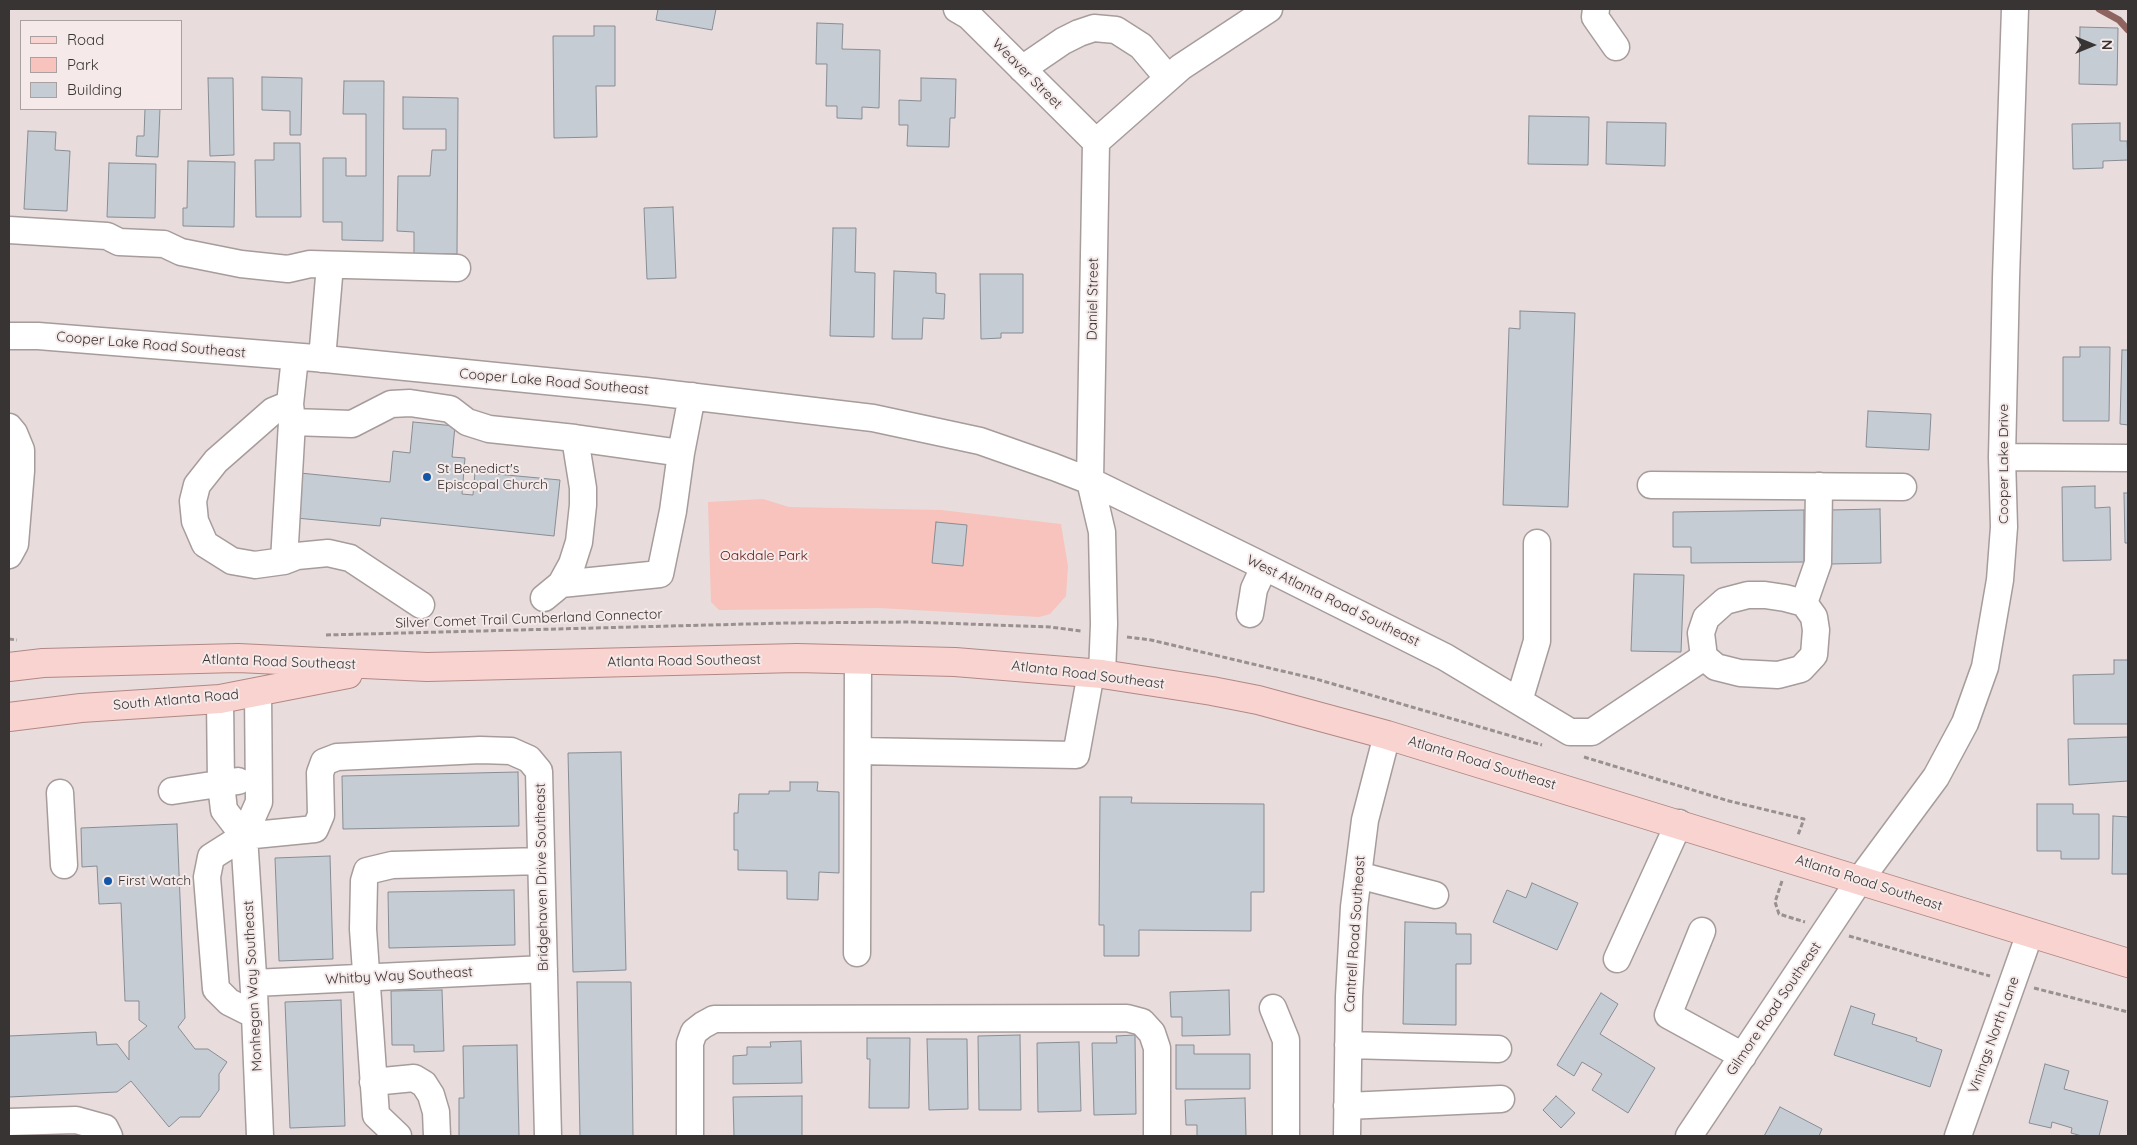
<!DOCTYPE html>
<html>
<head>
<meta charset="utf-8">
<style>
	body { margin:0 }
	#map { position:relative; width:2137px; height:1145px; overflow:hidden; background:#e8dddc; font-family:Quicksand,sans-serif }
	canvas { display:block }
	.frame { position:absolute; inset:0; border:10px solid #383434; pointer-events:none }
	.legend { position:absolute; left:20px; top:20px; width:162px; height:90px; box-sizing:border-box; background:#f5eae9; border:1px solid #a9a1a1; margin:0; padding:6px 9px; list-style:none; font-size:15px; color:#383434 }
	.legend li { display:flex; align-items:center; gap:10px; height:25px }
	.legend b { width:25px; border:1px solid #a9a1a1 }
	.north { position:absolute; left:2067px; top:20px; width:50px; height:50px; -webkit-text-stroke:4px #f5eae9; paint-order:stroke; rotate:90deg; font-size:14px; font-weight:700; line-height:20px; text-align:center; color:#383434 }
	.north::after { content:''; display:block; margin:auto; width:18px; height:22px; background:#383434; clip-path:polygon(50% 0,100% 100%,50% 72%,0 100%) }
</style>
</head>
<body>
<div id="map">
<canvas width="2137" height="1145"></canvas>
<div class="frame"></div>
<ul class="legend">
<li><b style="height:6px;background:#f8d3cf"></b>Road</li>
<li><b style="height:14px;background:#f7c3bc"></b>Park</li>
<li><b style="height:14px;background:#c6ccd3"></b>Building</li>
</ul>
<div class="north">N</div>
</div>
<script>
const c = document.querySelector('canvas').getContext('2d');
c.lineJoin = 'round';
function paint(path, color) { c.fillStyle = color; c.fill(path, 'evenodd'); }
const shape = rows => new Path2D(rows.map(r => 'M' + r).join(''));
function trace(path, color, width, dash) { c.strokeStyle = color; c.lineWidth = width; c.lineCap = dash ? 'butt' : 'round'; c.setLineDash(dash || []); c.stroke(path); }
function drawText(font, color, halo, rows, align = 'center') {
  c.font = font + ' Quicksand,sans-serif'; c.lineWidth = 4; c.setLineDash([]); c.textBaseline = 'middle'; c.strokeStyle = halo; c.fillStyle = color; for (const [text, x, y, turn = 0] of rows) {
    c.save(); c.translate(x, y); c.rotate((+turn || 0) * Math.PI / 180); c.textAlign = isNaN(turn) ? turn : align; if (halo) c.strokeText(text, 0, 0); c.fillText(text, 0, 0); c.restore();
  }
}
paint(shape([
	[763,499,789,507,941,510,1061,524,1068,566,1066,596,1050,614,1039,617,879,608,719,610,711,602,708,502]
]), '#f7c3bc');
trace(shape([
	[2099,9,2119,20,2128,30]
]), '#8e6460', 7);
const building = shape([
	[658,9,716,9,712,30,656,20,658,9],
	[817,23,843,24,842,49,880,50,879,108,862,107,862,119,837,118,837,106,826,106,827,64,816,64,817,23],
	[594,26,615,26,615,86,596,86,597,137,554,138,553,36,594,36,594,26],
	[2080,27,2118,28,2117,85,2079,84,2080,27],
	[262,77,302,78,301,135,290,135,290,111,262,110,262,77],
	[208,78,233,78,234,155,210,156,208,78],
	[921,78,956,79,955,118,950,118,949,147,907,146,908,125,899,125,899,100,921,101,921,78],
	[344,81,384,81,383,241,342,240,342,222,323,222,323,158,346,158,346,176,366,176,366,114,343,114,344,81],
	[403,97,458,98,457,254,414,254,414,232,397,231,398,176,430,176,432,150,446,150,446,129,403,129,403,97],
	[145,109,160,109,158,157,136,156,137,136,144,136,145,109],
	[1529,116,1589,117,1588,165,1528,164,1529,116],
	[1607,122,1666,123,1665,166,1606,164,1607,122],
	[2120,123,2120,141,2127,141,2128,160,2103,161,2103,168,2073,169,2072,124,2120,123],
	[28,131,56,132,55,150,70,151,67,211,24,209,28,131],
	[274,143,300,143,301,217,256,217,255,160,274,160,274,143],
	[188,161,235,162,234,227,183,226,183,208,187,208,188,161],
	[109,163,156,164,155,218,107,217,109,163],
	[673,207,676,278,647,279,644,208,673,207],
	[833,228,856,228,855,272,875,273,874,337,830,336,833,228],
	[894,271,936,273,936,293,945,294,944,319,923,318,922,339,892,339,894,271],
	[980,274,1023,274,1023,333,1001,333,1001,338,981,339,980,274],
	[1520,311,1575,313,1568,507,1503,505,1509,328,1520,329,1520,311],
	[2080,347,2110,347,2109,421,2063,421,2063,357,2080,357,2080,347],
	[2122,350,2128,350,2128,425,2120,424,2122,350],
	[1868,411,1931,414,1929,450,1866,447,1868,411],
	[413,422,455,426,452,457,465,458,462,494,473,495,475,472,560,480,554,536,381,518,380,526,296,518,300,473,390,482,393,451,410,453,413,422],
	[2095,486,2095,508,2110,507,2111,560,2063,561,2062,487,2095,486],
	[2124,493,2128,493,2128,543,2125,543,2124,493],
	[1880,509,1881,563,1830,564,1829,510,1880,509],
	[1804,510,1804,562,1691,563,1691,547,1673,547,1673,512,1804,510],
	[936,522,967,525,963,566,932,563,936,522],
	[1634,574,1684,575,1681,652,1631,651,1634,574],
	[2114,660,2128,660,2128,724,2074,724,2073,675,2114,674,2114,660],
	[2128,737,2128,781,2069,785,2068,739,2128,737],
	[621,752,626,970,573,972,568,753,621,752],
	[518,772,519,826,343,829,342,776,518,772],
	[790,782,818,782,817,791,839,792,839,873,819,872,818,900,787,899,787,871,738,870,738,850,734,850,734,813,738,813,739,794,769,794,769,791,790,791,790,782],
	[1100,797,1132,797,1131,803,1264,804,1264,892,1251,892,1251,931,1139,930,1139,956,1104,956,1104,925,1099,925,1100,797],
	[2037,804,2073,804,2073,814,2099,814,2099,859,2061,859,2061,851,2037,851,2037,804],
	[2113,816,2128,817,2128,874,2112,874,2113,816],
	[177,824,185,1018,178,1027,195,1049,208,1049,227,1062,219,1074,219,1090,200,1117,180,1117,169,1127,131,1081,117,1092,9,1097,9,1036,96,1032,97,1045,117,1044,129,1060,129,1041,147,1026,139,1020,139,1001,125,1001,121,903,99,904,97,866,82,867,81,828,177,824],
	[330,856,333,959,279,961,275,858,330,856],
	[1532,883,1578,903,1557,950,1493,922,1507,890,1526,898,1532,883],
	[514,890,515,945,389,948,388,892,514,890],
	[1405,922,1456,923,1456,934,1471,934,1471,964,1456,964,1456,1025,1403,1024,1405,922],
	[577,982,631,982,633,1136,580,1136,577,982],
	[442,990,444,1051,414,1052,414,1045,392,1045,391,991,442,990],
	[1229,990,1230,1035,1182,1036,1182,1017,1171,1017,1170,992,1229,990],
	[1601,993,1618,1004,1600,1034,1655,1068,1628,1113,1592,1090,1602,1074,1582,1062,1574,1076,1557,1065,1601,993],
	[341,1000,345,1126,290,1128,285,1002,341,1000],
	[1851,1006,1875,1014,1872,1024,1917,1038,1916,1041,1942,1050,1930,1087,1834,1055,1851,1006],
	[1020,1035,1021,1110,979,1110,978,1036,1020,1035],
	[1135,1035,1136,1114,1094,1115,1092,1043,1117,1043,1116,1036,1135,1035],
	[867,1038,910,1038,909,1108,869,1108,870,1059,867,1059,867,1038],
	[927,1039,967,1039,968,1109,929,1110,927,1039],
	[801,1041,802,1083,733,1084,733,1056,747,1055,747,1047,771,1047,770,1042,801,1041],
	[1079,1042,1081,1111,1038,1112,1037,1043,1079,1042],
	[517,1045,519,1136,459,1136,459,1098,464,1098,463,1046,517,1045],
	[1176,1045,1194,1045,1194,1054,1250,1054,1250,1089,1176,1089,1176,1045],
	[2045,1064,2069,1071,2064,1089,2108,1101,2099,1136,2082,1136,2071,1133,2072,1128,2052,1122,2051,1128,2029,1123,2045,1064],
	[802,1096,802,1136,734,1136,733,1097,802,1096],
	[1556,1096,1575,1113,1561,1128,1543,1110,1556,1096],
	[1245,1098,1246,1136,1197,1136,1197,1125,1186,1125,1185,1100,1245,1098],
	[1780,1107,1822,1129,1819,1136,1764,1136,1780,1107]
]);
paint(building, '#c6ccd3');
trace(building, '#888d94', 1);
const minor = shape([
	[957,9,969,16,1096,142],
	[1596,9,1595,17,1616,47],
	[1022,69,1063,41,1079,33,1094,28,1116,30,1141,46,1168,78],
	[9,230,107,236,119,242,164,244,181,252,241,264,288,269,310,264,457,268],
	[9,336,38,336,315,358,646,391,873,418,980,441,1054,467,1090,481,1253,561,1445,657,1570,732,1592,732,1704,657,1716,667,1740,673,1778,675,1801,669,1814,655,1816,630,1814,617,1804,603,1785,598,1765,595,1748,595,1725,601,1706,618,1701,633,1704,657],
	[322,359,330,265],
	[290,404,273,411,216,461,197,485,193,501,195,521,205,544,232,561,255,565,284,561,297,556,328,553,350,558,421,605],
	[292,422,352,424,391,404,410,403,450,409,467,422,489,429,575,438,681,453],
	[9,427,14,433,21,450,21,471,15,544,9,555],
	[2002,457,2128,458],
	[1651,485,1903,487],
	[284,561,292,422,290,404,295,357],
	[561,584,660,574,673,511,681,453,692,396],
	[544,598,561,584,572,564,579,542,583,505,583,488,575,438],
	[1804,603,1818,563,1819,486],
	[1250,614,1254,589,1264,567],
	[1102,674,1104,624,1102,532,1090,481,1096,142,1181,67,1269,9],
	[258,692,259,802,244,836,254,991,260,1136],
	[220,699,221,784,224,810,244,836],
	[1519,701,1537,641,1537,543],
	[858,751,1076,755,1091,673],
	[172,791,238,781],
	[60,793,64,865],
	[1358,875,1435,895],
	[1702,931,1668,1015,1743,1056],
	[857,953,858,660],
	[1617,959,1679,823],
	[254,983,544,969],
	[1273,1008,1286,1040,1286,1136],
	[255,1015,229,1002,216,989,207,877,211,857,244,836,315,829,321,815,320,773,324,762,337,757,480,750,511,751,529,759,539,771,548,1136],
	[1348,1045,1498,1049],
	[373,1082,414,1078,424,1084,431,1095,436,1112,437,1136],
	[1347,1106,1501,1099],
	[9,1122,76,1120,105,1128,109,1136],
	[398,1136,376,1115,363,929,364,881,367,871,392,865,541,861],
	[690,1136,690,1043,694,1032,703,1025,714,1019,1127,1018,1142,1022,1152,1033,1157,1048,1157,1136],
	[1347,1136,1349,996,1354,907,1365,820,1387,735],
	[1689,1136,1859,881,1936,777,1965,723,1985,667,2000,580,2004,527,2002,457,2006,278,2015,9],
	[1958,1136,2030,933]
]);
const major = shape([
	[9,667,43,663,238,658,427,667,797,658,955,662,1102,674,1212,691,1258,700,1387,735,2128,963],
	[9,717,81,708,220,699,348,674]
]);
trace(minor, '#a69c9b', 29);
trace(major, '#b28884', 30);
trace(shape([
	[326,635,786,623,912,622,1050,627,1081,631],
	[1127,637,1151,640,1316,679,1542,745],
	[9,639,17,640],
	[1584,757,1729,801,1804,819,1798,835],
	[1782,881,1775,902,1779,914,1805,922],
	[1849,936,1990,976],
	[2034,988,2128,1012]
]), '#999190', 3, [5, 2.5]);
trace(minor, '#fff', 26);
trace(major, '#f8d3cf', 28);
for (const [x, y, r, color] of [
	[427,477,5,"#1557a7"],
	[108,881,5,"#1557a7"]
]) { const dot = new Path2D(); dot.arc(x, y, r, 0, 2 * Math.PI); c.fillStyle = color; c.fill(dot); trace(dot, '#f5eae9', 2); }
drawText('14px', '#383434', '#f5eae9', [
	["Weaver Street",1027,74,45],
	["Daniel Street",1093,299,-89],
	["Cooper Lake Road Southeast",151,345,5],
	["Cooper Lake Road Southeast",554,382,5],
	["Cooper Lake Drive",2004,464,-90],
	["West Atlanta Road Southeast",1333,601,26],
	["Silver Comet Trail Cumberland Connector",529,619,-2],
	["Atlanta Road Southeast",684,661,-1],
	["Atlanta Road Southeast",279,662,2],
	["Atlanta Road Southeast",1088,675,7],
	["South Atlanta Road",176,700,-5],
	["Atlanta Road Southeast",1482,763,17],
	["Bridgehaven Drive Southeast",542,877,-91],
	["Atlanta Road Southeast",1869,883,18],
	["Cantrell Road Southeast",1355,934,-86],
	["Whitby Way Southeast",399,976,-3],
	["Monhegan Way Southeast",253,986,-93],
	["Gilmore Road Southeast",1774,1009,-56],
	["Vinings North Lane",1994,1035,-70]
]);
drawText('14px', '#383434', '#f5eae9', [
	["St Benedict's",437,469],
	["Episcopal Church",437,485],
	["First Watch",118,881]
], 'left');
drawText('14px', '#631b19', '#f5eae9', [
	["Oakdale Park",764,556]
]);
</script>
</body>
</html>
